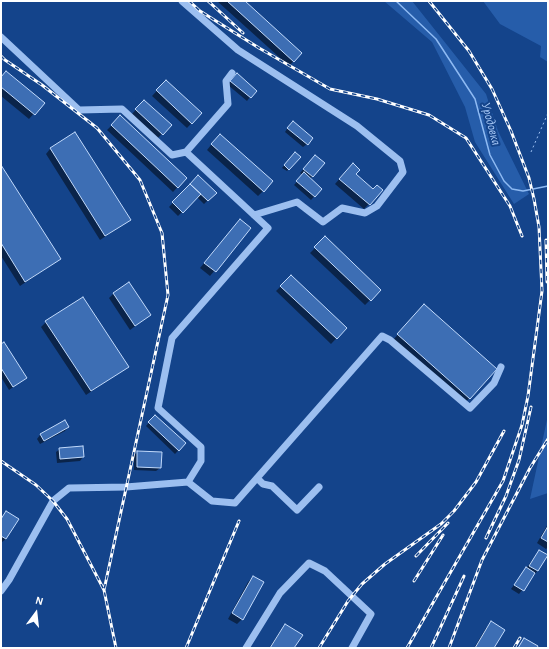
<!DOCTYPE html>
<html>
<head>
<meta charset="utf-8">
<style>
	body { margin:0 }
	#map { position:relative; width:549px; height:649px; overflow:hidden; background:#14448b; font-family:"Alegreya Sans",sans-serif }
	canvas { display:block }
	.frame { position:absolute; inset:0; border:2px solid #fff; pointer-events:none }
	.north { position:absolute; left:16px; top:593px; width:40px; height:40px; -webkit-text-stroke:3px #14448b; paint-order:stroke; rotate:15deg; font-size:11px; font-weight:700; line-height:16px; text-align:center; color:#fff }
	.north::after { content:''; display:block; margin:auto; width:14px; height:18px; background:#fff; clip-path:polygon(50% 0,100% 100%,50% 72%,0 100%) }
</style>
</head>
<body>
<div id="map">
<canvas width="549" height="649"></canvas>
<div class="frame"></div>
<div class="north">N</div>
</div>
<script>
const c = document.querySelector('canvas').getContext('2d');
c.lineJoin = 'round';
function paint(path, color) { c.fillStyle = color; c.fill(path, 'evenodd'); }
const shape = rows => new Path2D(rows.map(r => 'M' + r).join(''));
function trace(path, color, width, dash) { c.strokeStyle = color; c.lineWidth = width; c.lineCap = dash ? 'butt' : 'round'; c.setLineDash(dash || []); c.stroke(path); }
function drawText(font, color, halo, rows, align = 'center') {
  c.font = font + ' "Alegreya Sans",sans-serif'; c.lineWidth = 4; c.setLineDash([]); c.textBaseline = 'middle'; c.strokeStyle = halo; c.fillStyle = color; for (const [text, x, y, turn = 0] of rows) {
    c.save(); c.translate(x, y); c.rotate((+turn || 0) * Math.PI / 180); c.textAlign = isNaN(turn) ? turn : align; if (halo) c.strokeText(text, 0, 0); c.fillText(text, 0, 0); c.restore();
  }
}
paint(shape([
	[384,1,412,1,486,94,498,131,529,194,514,204,475,142,465,107,432,42],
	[483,1,548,1,548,62,540,57,541,46,500,24],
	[548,415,548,493,530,499]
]), '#265daa');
paint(shape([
	[217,1,244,1,301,53,289,66],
	[1,77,43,103,29,119,1,96],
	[233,78,250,97,247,101,228,85],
	[166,81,201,113,187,128,152,96],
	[144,101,170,125,157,139,131,115],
	[120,117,186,178,173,192,107,130],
	[289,126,307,144,303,147,285,132],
	[215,140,263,191,258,196,207,150],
	[50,149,130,220,100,240,46,154],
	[295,153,300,157,287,171,282,168],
	[312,160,323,163,310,179,321,189,311,200,294,185,303,175,300,173],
	[1,167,60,259,20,286,1,256],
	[348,169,373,190,382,190,364,209,335,184],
	[198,176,215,193,204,204,197,197,178,216,169,207],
	[240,220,250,228,210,276,200,268],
	[325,238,380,290,365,305,310,253],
	[291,276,346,328,331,344,276,291],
	[114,293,150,315,130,330,109,298],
	[420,310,495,369,464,404,393,340],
	[46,322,127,367,86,395,41,327],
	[1,345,26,378,9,390,1,377],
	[155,416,185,443,175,454,146,426],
	[65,422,68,427,65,431,40,444,37,439,40,435],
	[82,447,83,457,80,461,57,463,56,452,60,449],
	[138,452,160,468,156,471,134,470,134,455],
	[6,512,6,539,2,542,1,519],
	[548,524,548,547,546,549,537,543],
	[539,551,538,570,519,594,511,589],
	[253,577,242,619,237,624,228,619,248,582],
	[491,623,493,648,474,648,486,628],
	[285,625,293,648,269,648,281,630]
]), '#0007');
trace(shape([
	[396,1,436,39,475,99,490,155,504,181,512,189,523,191,548,186]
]), '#8ebaf3', 1.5);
const building = shape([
	[227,1,245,1,302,53,294,62,227,1],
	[6,71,45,103,35,115,1,87,1,77,6,71],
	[237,73,257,91,251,98,230,81,237,73],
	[166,80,202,113,192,124,156,90,166,80],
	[144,100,172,125,163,135,135,109,144,100],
	[120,115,187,178,178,188,111,125,120,115],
	[293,121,313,138,308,145,287,128,293,121],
	[75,132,131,220,105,236,50,148,75,132],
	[220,134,273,181,264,192,211,144,220,134],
	[295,152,301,157,289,170,284,165,295,152],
	[315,155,325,163,313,177,303,169,315,155],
	[353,163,360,170,356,174,373,189,377,185,383,190,370,205,339,179,353,163],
	[1,165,61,259,25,282,1,243,1,165],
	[304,172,322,189,315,197,296,181,304,172],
	[198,175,217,193,208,201,190,184,198,175],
	[190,184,201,194,183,213,172,202,190,184],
	[240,219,251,228,216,272,204,263,240,219],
	[325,236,381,290,371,301,314,247,325,236],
	[291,275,347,328,337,339,280,286,291,275],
	[129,282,151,315,135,326,113,293,129,282],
	[83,297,129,367,91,391,45,321,83,297],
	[424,304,497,369,470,399,397,334,424,304],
	[4,342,27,378,13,387,1,368,1,344,4,342],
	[155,415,186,443,179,451,148,422,155,415],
	[65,420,69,427,44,441,40,434,65,420],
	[83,446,84,457,60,459,59,448,83,446],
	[137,451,162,452,161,468,137,467,137,451],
	[6,511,19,519,6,539,1,536,1,519,6,511],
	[548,526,548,542,541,538,548,526],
	[539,550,548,555,538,571,529,566,539,550],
	[526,567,535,573,524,591,514,585,526,567],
	[253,576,264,582,243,620,232,613,253,576],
	[491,621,505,630,494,648,475,648,491,621],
	[285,624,303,635,294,648,270,648,285,624],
	[524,638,538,646,537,648,518,648,524,638]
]);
paint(building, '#3d6eb4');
trace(building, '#c2dafb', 1);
trace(shape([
	[531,152,548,113]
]), '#9cbff0', 1, [2, 3]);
trace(shape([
	[182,1,238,50,357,126,400,161,403,172,377,206,365,213,342,208,323,222,297,202,254,215],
	[1,37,79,110,122,109,172,155,186,152,268,228,172,338,158,408,201,447,201,461,188,482],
	[186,152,228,104,226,81,232,73],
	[257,478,263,484,272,486,297,510,319,487],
	[1,591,9,580,53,501,69,488,126,487,188,482,212,501,235,503,382,336,390,340,470,408,494,383,501,367],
	[246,648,280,593,309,563,325,571,371,614,352,648]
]), '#9cbff0', 7);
const rail = shape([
	[189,1,200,11,259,48,330,89,377,99,429,115,466,138,510,206,522,236],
	[208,1,243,33],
	[1,56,5,60,42,85,97,128,140,180,162,233,168,295,104,590],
	[546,240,547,282],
	[1,461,36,485,53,501,67,519,104,590,116,648],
	[486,538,506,496,519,460,531,407],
	[416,556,448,523],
	[414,581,443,535],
	[186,648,239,521],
	[319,648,348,601,362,584,385,564,441,524,454,511,476,482,504,431],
	[407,648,503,481,522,425,528,396,542,291,539,227,534,199,529,178,511,131,492,89,469,51,429,1],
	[431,648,464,576],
	[449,648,482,560,530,468,548,439],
	[514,648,520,638]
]);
trace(rail, '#fff', 3);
trace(rail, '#14448b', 1.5, [4.5]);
drawText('italic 13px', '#a8c9f7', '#14448b', [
	["Уродовка",491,124,75]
]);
</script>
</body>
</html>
